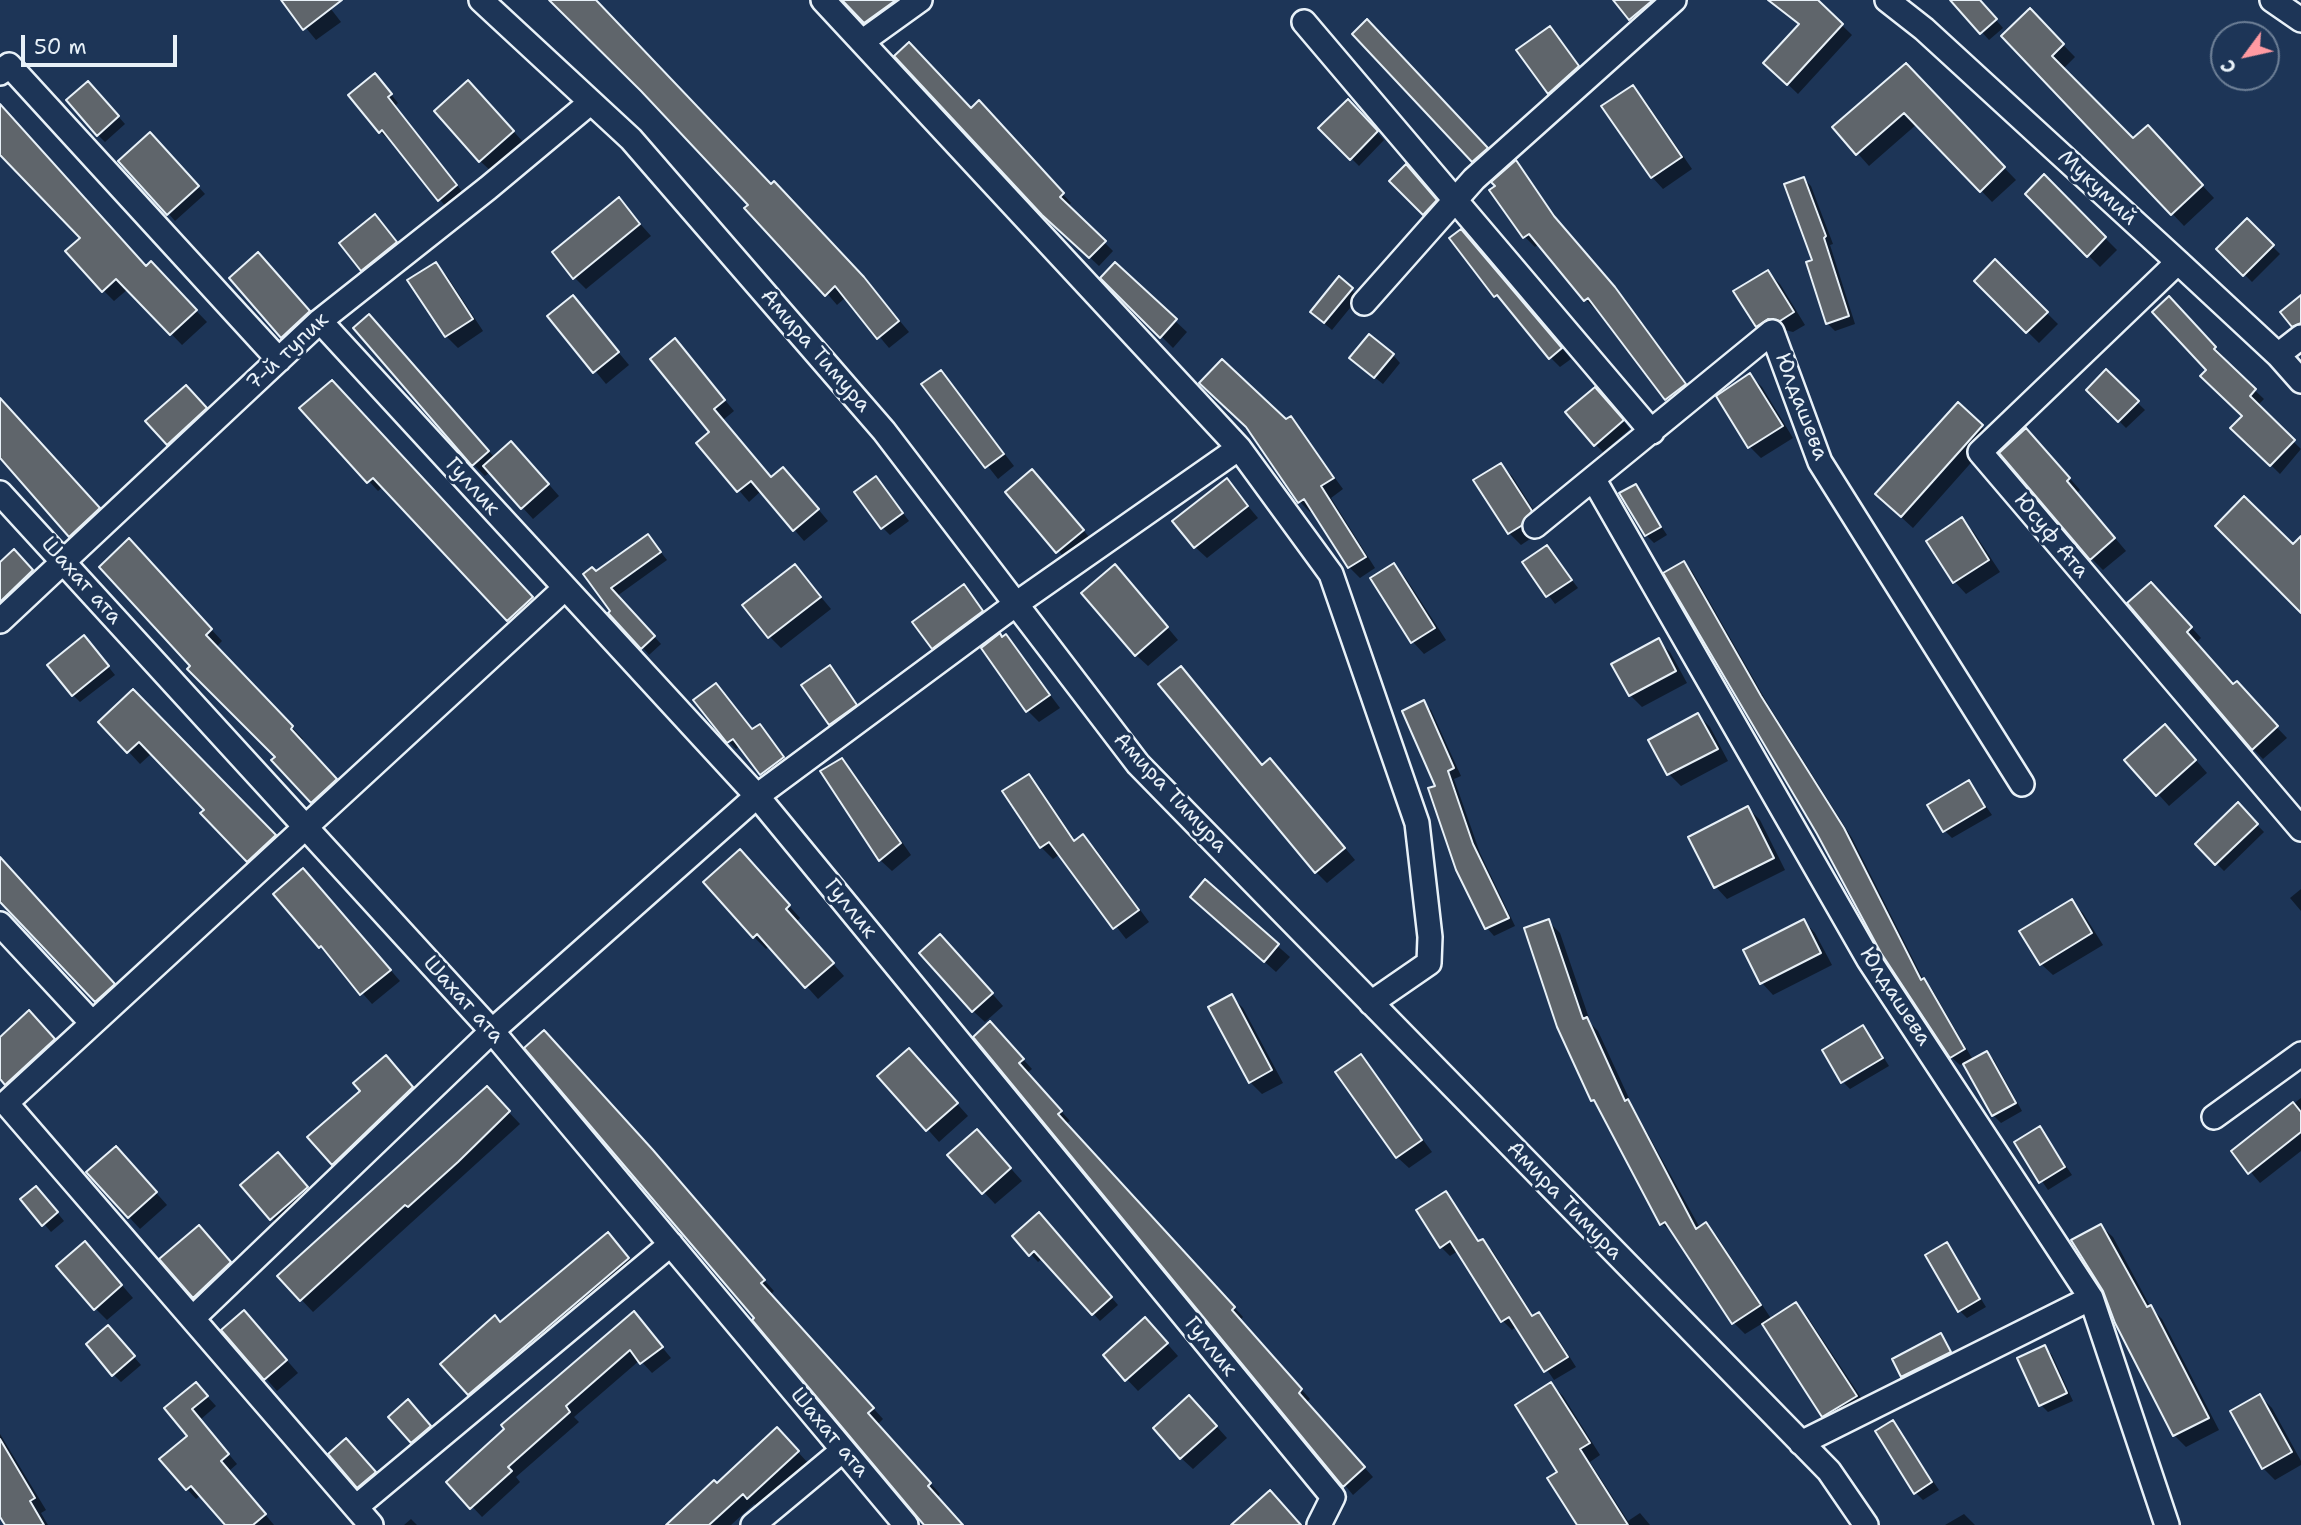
<!DOCTYPE html>
<html>
<head>
<meta charset="utf-8">
<style>
	body { margin:0 }
	#map { position:relative; width:2301px; height:1525px; overflow:hidden; background:#1d3557; font-family:"Shantell Sans",sans-serif }
	canvas { display:block }
	.north { position:absolute; left:2210px; top:21px; width:70px; height:70px; box-sizing:border-box; background:#1d3557; border:2px solid #6e8097; border-radius:50%; rotate:237deg; font-size:19px; font-weight:700; line-height:28px; text-align:center; color:#e8f1f8 }
	.north::after { content:''; display:block; margin:auto; width:24px; height:32px; background:#ff9aa2; clip-path:polygon(50% 0,100% 100%,50% 72%,0 100%) }
	.scale { position:absolute; left:21px; top:35px; width:156px; height:32px; box-sizing:border-box; border:4px solid #e8f1f8; border-top:0; padding-left:9px; font-size:21px; line-height:24px; white-space:nowrap; color:#e8f1f8; -webkit-text-stroke:5px #1d3557; paint-order:stroke }
</style>
</head>
<body>
<div id="map">
<canvas width="2301" height="1525"></canvas>
<div class="north">С</div>
<div class="scale">50 m</div>
</div>
<script>
const c = document.querySelector('canvas').getContext('2d');
c.lineJoin = 'round';
function paint(path, color) { c.fillStyle = color; c.fill(path, 'evenodd'); }
const shape = rows => new Path2D(rows.map(r => 'M' + r).join(''));
function trace(path, color, width, dash) { c.strokeStyle = color; c.lineWidth = width; c.lineCap = dash ? 'butt' : 'round'; c.setLineDash(dash || []); c.stroke(path); }
function drawText(font, color, halo, rows, align = 'center') {
  c.font = font + ' "Shantell Sans",sans-serif'; c.lineWidth = 6; c.setLineDash([]); c.textBaseline = 'middle'; c.strokeStyle = halo; c.fillStyle = color; for (const [text, x, y, turn = 0] of rows) {
    c.save(); c.translate(x, y); c.rotate((+turn || 0) * Math.PI / 180); c.textAlign = isNaN(turn) ? turn : align; if (halo) c.strokeText(text, 0, 0); c.fillText(text, 0, 0); c.restore();
  }
}
paint(shape([
	[283,0,324,0,341,22,316,40],
	[548,0,593,0,874,290,909,332,889,348,846,297,837,305,751,205,644,91],
	[840,0,879,0,897,19,877,34,846,1],
	[1615,0,1659,0,1638,26],
	[1768,0,1816,0,1852,35,1798,94,1776,73,1801,25],
	[1953,0,1979,0,2003,28,1989,40],
	[2030,11,2075,57,2063,69,2133,140,2159,139,2214,198,2184,226,2004,36],
	[1367,22,1494,156,1481,168,1354,34],
	[1550,28,1589,79,1560,105,1518,50],
	[1905,65,2016,180,1992,202,1917,124,1869,166,1834,127],
	[382,83,398,103,395,106,464,194,446,207,390,137,388,139,380,132],
	[1633,87,1644,99,1692,169,1663,189,1652,177],
	[96,91,125,124,105,142,98,135],
	[480,94,524,143,492,172,480,161],
	[1348,101,1384,140,1359,166,1321,128],
	[0,106,147,268,151,264,207,322,182,345,128,289,114,301,103,290,82,238,0,151],
	[971,110,987,111,1071,203,1068,206,1113,251,1099,266,1053,223],
	[158,142,205,194,175,221,168,213],
	[1516,163,1564,228,1625,299,1695,395,1676,409,1598,308,1596,310,1586,300,1540,243,1535,247,1525,237],
	[1413,174,1443,209,1432,221,1391,181],
	[2044,177,2117,250,2100,267,2027,194],
	[1804,179,1811,186,1833,244,1830,245,1855,324,1835,331,1827,323,1814,261],
	[619,200,651,236,586,289,575,278],
	[2247,221,2280,254,2252,282,2219,249],
	[383,224,403,250,370,277,362,269],
	[1451,239,1471,241,1571,359,1560,367,1550,357,1507,305,1495,296],
	[1995,262,2058,324,2039,343,1976,281],
	[435,264,447,276,483,331,458,348,446,336],
	[1115,265,1187,332,1173,348,1103,278],
	[270,266,320,324,294,349,231,279],
	[1768,272,1780,284,1805,325,1793,332,1781,329,1769,338,1757,326],
	[1339,278,1359,297,1332,330,1319,319],
	[573,298,629,365,606,384,550,316],
	[2178,308,2224,357,2222,359,2264,399,2257,406,2301,449,2280,474,2233,428,2244,416],
	[381,328,495,458,523,455,559,496,533,519,490,472,485,476,474,465],
	[675,340,734,411,723,420,772,479,794,480,828,521,804,541,761,491,749,502,698,443,711,432],
	[1393,355,1400,363,1383,384,1359,365],
	[941,372,1014,466,998,479,924,385],
	[2106,372,2145,410,2126,428,2088,390],
	[1750,375,1762,387,1793,438,1761,458,1749,446],
	[341,392,541,608,518,629,384,486,378,491,301,408],
	[194,395,213,416,175,452,148,421],
	[1602,396,1630,429,1603,452,1595,444],
	[0,400,109,520,81,546,0,456],
	[1958,405,1993,438,1913,528,1889,506],
	[1291,418,1343,489,1331,498,1375,568,1360,578,1349,567,1313,510,1310,512,1299,501,1286,422],
	[2038,442,2080,490,2077,493,2126,551,2103,570,2091,558],
	[1501,465,1512,476,1542,523,1533,537,1521,545,1509,533],
	[876,478,909,521,890,535,883,528],
	[1227,481,1258,518,1207,558,1195,547],
	[1044,483,1094,543,1069,563,1008,492],
	[1635,486,1667,535,1654,543,1646,535],
	[1961,520,1973,531,2000,572,1966,594,1955,582,1928,541],
	[648,536,667,560,617,596,661,644,649,655,612,611,596,574],
	[1547,547,1578,588,1555,604,1524,563],
	[140,552,222,641,216,647,303,739,300,741,347,791,324,812,277,757],
	[25,563,44,583,0,626,0,564],
	[1684,563,1692,571,1769,706,1852,838,1924,981,1932,989,1973,1060,1987,1053,1994,1060,2022,1111,2001,1123,1993,1115,1964,1063,1960,1065,1951,1057],
	[1394,565,1405,577,1446,640,1424,654,1413,642,1372,579],
	[795,566,831,609,781,648,770,637],
	[1126,578,1178,640,1148,666,1136,655],
	[964,586,994,623,945,659,933,648],
	[2162,594,2201,638,2196,643,2287,738,2263,759,2253,749],
	[1006,636,1060,708,1039,722,1028,711,1002,638],
	[1658,641,1670,652,1687,683,1642,707,1630,695,1614,665],
	[91,645,115,675,80,702,73,695],
	[830,668,863,713,838,732,804,686],
	[1192,680,1263,766,1270,760,1282,772,1355,860,1327,883,1316,872],
	[133,692,287,848,260,873,152,753,140,764,101,722],
	[696,701,753,731,760,726,790,765,768,781,740,746,736,749,729,742],
	[1424,703,1431,710,1461,776,1454,779,1480,853,1515,926,1494,936,1487,928,1458,869,1438,787],
	[1698,715,1710,727,1728,761,1681,786,1669,774,1651,741],
	[2177,738,2207,773,2169,806,2127,760],
	[842,761,853,772,911,855,892,871,880,860],
	[1028,776,1040,788,1076,842,1083,837,1095,848,1149,922,1126,939,1060,854,1053,859,1041,847,1004,792],
	[1969,782,1992,815,1952,838,1945,831],
	[2238,805,2264,832,2224,871,2197,844],
	[1748,808,1760,820,1785,870,1727,899,1716,887],
	[0,857,125,996,107,1013,0,898],
	[751,863,800,918,796,922,844,976,818,999,770,945,766,949,754,937,705,882],
	[314,881,400,981,372,1004,275,895],
	[1205,882,1290,957,1276,972,1204,908],
	[2301,889,2301,911,2290,898],
	[2072,902,2083,913,2103,945,2053,975,2041,964],
	[1548,921,1560,933,1591,1024,1598,1031,1633,1107,1700,1228,1706,1225,1717,1236,1772,1320,1796,1304,1807,1316,1868,1408,1835,1427,1824,1416,1763,1323,1745,1334,1734,1323,1676,1235,1662,1224,1600,1109,1592,1100],
	[1804,921,1815,933,1832,965,1773,995,1762,983],
	[952,948,1003,1006,985,1022,973,1011],
	[1231,996,1243,1008,1283,1083,1262,1094,1250,1082],
	[40,1024,65,1051,18,1095,0,1077,0,1039],
	[1863,1027,1883,1055,1842,1080],
	[999,1033,1032,1069,1027,1073,1070,1121,1066,1124,1243,1317,1240,1320,1310,1399,1306,1403,1373,1477,1353,1495,975,1037],
	[554,1043,716,1223,714,1225,774,1291,771,1294,883,1419,878,1424,940,1494,937,1497,961,1525,927,1525,757,1318],
	[1361,1056,1432,1152,1409,1168,1397,1157],
	[1884,1058,1889,1066,1850,1089,1844,1083],
	[920,1062,968,1116,939,1142,880,1076],
	[397,1069,423,1100,345,1175,310,1137],
	[487,1089,520,1124,313,1312,279,1276],
	[2301,1098,2301,1151,2260,1183,2233,1151],
	[2040,1128,2072,1175,2048,1190,2016,1143],
	[988,1143,1022,1181,995,1204,950,1156],
	[127,1160,167,1205,140,1229,129,1217],
	[289,1166,319,1199,283,1230,242,1185],
	[1446,1193,1480,1242,1492,1250,1534,1317,1539,1314,1548,1323,1576,1367,1554,1380,1517,1326,1512,1330,1502,1320,1458,1251,1450,1256,1441,1247],
	[43,1195,64,1221,51,1232,23,1199],
	[1046,1221,1118,1305,1100,1321,1043,1258,1038,1262,1014,1236],
	[2101,1226,2113,1237,2151,1308,2162,1319,2219,1430,2186,1447,2174,1435,2104,1290],
	[199,1227,241,1275,206,1308,194,1297],
	[1947,1244,1986,1307,1967,1318,1960,1311],
	[619,1246,640,1270,481,1406,442,1364],
	[96,1255,133,1298,107,1320,95,1308],
	[634,1313,671,1358,652,1373,640,1360,574,1417,579,1422,516,1477,520,1482,482,1517,449,1482],
	[255,1324,298,1373,277,1391,223,1330],
	[1156,1331,1178,1356,1138,1391,1105,1356],
	[115,1335,141,1365,121,1382,114,1375],
	[1941,1335,1957,1360,1910,1384,1894,1359],
	[2045,1347,2052,1355,2073,1401,2048,1412,2041,1405],
	[1551,1384,1563,1396,1600,1455,1590,1462,1628,1521,1640,1513,1650,1525,1579,1525,1560,1473],
	[205,1394,216,1406,200,1420,237,1464,229,1471,274,1525,227,1525,201,1495,196,1499,187,1489,190,1436,167,1409],
	[2260,1396,2272,1408,2301,1461,2301,1465,2275,1480,2263,1468],
	[415,1409,437,1434,419,1449,412,1442],
	[1201,1409,1227,1438,1193,1469,1181,1458],
	[1893,1422,1939,1490,1923,1500,1916,1493],
	[0,1434,46,1510,41,1513,48,1525,7,1525,0,1513],
	[787,1440,808,1463,759,1508,754,1504,731,1525,673,1525,717,1486],
	[354,1447,382,1480,366,1494,359,1487],
	[1964,1514,1975,1525,1945,1525],
	[411,1519,417,1525,404,1525]
]), '#0007');
const building = shape([
	[281,0,342,0,303,30,281,0],
	[549,0,596,0,771,184,774,181,864,277,899,321,877,339,835,286,825,296,744,208,748,205,641,91,549,0],
	[842,0,896,0,864,23,842,0],
	[1613,0,1653,0,1629,20,1613,0],
	[1768,0,1818,0,1843,24,1787,85,1763,63,1799,24,1768,0],
	[1950,0,1980,0,1997,19,1980,34,1950,0],
	[2030,8,2064,44,2052,56,2133,138,2148,125,2203,185,2171,215,2001,36,2030,8],
	[1367,19,1488,148,1472,162,1352,34,1367,19],
	[1550,26,1579,66,1548,94,1516,50,1550,26],
	[909,42,971,108,979,100,1064,193,1060,197,1106,241,1089,258,1042,215,894,56,909,42],
	[1906,63,2005,167,1980,192,1904,113,1856,155,1832,127,1906,63],
	[375,73,392,94,388,97,457,185,438,201,382,130,379,133,348,95,375,73],
	[468,80,514,131,479,162,434,111,468,80],
	[88,81,119,116,97,136,66,100,88,81],
	[1633,85,1682,157,1651,178,1601,106,1633,85],
	[1348,99,1378,131,1350,160,1318,128,1348,99],
	[0,104,146,266,151,261,197,310,170,335,116,279,102,292,65,251,80,238,0,155,0,104],
	[150,132,199,186,167,215,118,161,150,132],
	[1516,160,1554,216,1615,287,1686,384,1665,400,1588,298,1584,301,1529,234,1523,238,1489,190,1495,186,1491,182,1516,160],
	[1406,164,1437,200,1423,215,1389,181,1406,164],
	[2044,174,2106,237,2087,257,2025,194,2044,174],
	[1804,177,1826,236,1824,238,1849,316,1826,324,1806,262,1812,260,1784,184,1804,177],
	[619,197,640,224,573,279,552,252,619,197],
	[375,214,397,242,361,271,339,243,375,214],
	[2247,218,2274,245,2243,276,2216,249,2247,218],
	[1461,229,1562,348,1549,359,1497,295,1494,297,1449,238,1461,229],
	[258,252,310,311,281,338,229,278,258,252],
	[1995,259,2048,312,2026,333,1974,281,1995,259],
	[436,262,473,319,445,337,407,280,436,262],
	[1115,262,1177,319,1160,338,1100,278,1115,262],
	[1768,270,1794,312,1780,321,1768,319,1756,327,1733,291,1768,270],
	[1339,276,1353,288,1324,323,1310,312,1339,276],
	[573,295,619,352,593,373,547,316,573,295],
	[2301,295,2301,323,2292,327,2280,312,2301,295],
	[2169,296,2216,347,2214,349,2256,389,2250,396,2295,440,2270,466,2230,428,2242,416,2200,376,2206,370,2152,312,2169,296],
	[369,314,489,451,472,466,353,328,369,314],
	[1369,334,1394,354,1374,378,1349,358,1369,334],
	[675,338,725,400,714,409,771,477,783,467,819,509,793,531,751,481,737,492,696,443,709,432,650,359,675,338],
	[1222,359,1286,419,1291,416,1334,478,1321,486,1366,557,1348,568,1304,499,1298,503,1246,427,1199,383,1222,359],
	[2106,369,2139,401,2118,422,2086,390,2106,369],
	[941,370,1004,454,985,468,921,384,941,370],
	[1750,373,1783,426,1748,448,1716,396,1750,373],
	[332,380,533,597,507,621,373,478,367,483,299,408,332,380],
	[186,385,207,408,167,445,145,421,186,385],
	[1595,387,1624,420,1594,446,1565,412,1595,387],
	[0,398,100,508,69,537,0,458,0,398],
	[1958,402,1983,425,1901,517,1875,494,1958,402],
	[2026,428,2070,478,2067,481,2115,538,2090,560,1999,453,2026,428],
	[511,441,549,484,521,509,483,466,511,441],
	[1501,463,1532,511,1521,526,1508,534,1473,480,1501,463],
	[1032,469,1084,530,1056,553,1005,492,1032,469],
	[876,476,903,513,881,529,854,492,876,476],
	[1227,478,1248,506,1194,548,1172,521,1227,478],
	[1636,484,1661,527,1645,536,1619,493,1636,484],
	[2244,496,2293,544,2301,536,2301,613,2215,526,2244,496],
	[1962,517,1989,560,1953,583,1926,541,1962,517],
	[648,534,661,552,611,588,655,636,641,649,608,613,610,611,583,574,592,567,596,571,648,534],
	[129,538,212,629,206,635,293,726,291,729,337,779,311,803,271,760,275,757,187,669,190,666,99,567,129,538],
	[1547,545,1572,580,1546,597,1522,562,1547,545],
	[14,549,33,570,0,602,0,562,14,549],
	[1684,561,1761,696,1844,828,1921,980,1924,978,1965,1049,1950,1058,1881,953,1817,834,1663,573,1684,561],
	[1394,563,1435,628,1411,643,1370,578,1394,563],
	[795,564,821,597,768,638,742,605,795,564],
	[1115,564,1168,627,1135,656,1081,593,1115,564],
	[2151,582,2192,627,2187,632,2233,684,2237,681,2278,726,2252,750,2127,603,2151,582],
	[964,584,983,611,932,649,912,622,964,584],
	[1000,633,1002,637,1006,634,1050,695,1026,712,981,648,1000,633],
	[84,635,109,666,72,696,47,665,84,635],
	[1659,638,1676,671,1629,696,1611,664,1659,638],
	[830,665,857,705,829,725,801,685,830,665],
	[1181,666,1262,765,1270,758,1345,848,1315,873,1158,684,1181,666],
	[716,683,752,729,760,724,784,757,760,775,733,739,727,743,693,700,716,683],
	[133,689,276,835,247,862,200,813,204,810,139,742,127,753,98,722,133,689],
	[1424,700,1454,768,1448,771,1473,844,1509,918,1485,929,1456,870,1428,788,1435,786,1402,711,1424,700],
	[1698,713,1718,749,1667,775,1648,740,1698,713],
	[2165,724,2196,760,2156,796,2124,760,2165,724],
	[842,758,901,843,879,861,820,771,842,758],
	[1029,774,1074,841,1083,834,1139,910,1113,929,1049,842,1040,848,1002,791,1029,774],
	[1969,780,1985,807,1943,832,1927,805,1969,780],
	[2238,802,2258,824,2215,865,2195,844,2238,802],
	[1748,806,1774,858,1714,888,1688,837,1748,806],
	[740,849,790,905,786,909,834,963,805,988,757,934,753,938,703,882,740,849],
	[0,857,115,984,95,1002,0,902,0,857],
	[303,868,391,970,360,995,321,946,319,948,273,894,303,868],
	[1205,879,1279,944,1264,962,1190,897,1205,879],
	[2072,899,2092,933,2040,965,2019,931,2072,899],
	[1549,919,1583,1019,1587,1017,1625,1101,1628,1099,1696,1229,1706,1222,1761,1305,1732,1324,1665,1222,1660,1225,1594,1100,1591,1101,1557,1027,1524,928,1549,919],
	[1804,919,1821,953,1760,984,1743,950,1804,919],
	[940,934,993,993,972,1012,919,953,940,934],
	[1232,994,1272,1070,1249,1083,1208,1007,1232,994],
	[29,1010,55,1039,5,1085,0,1079,0,1037,29,1010],
	[990,1021,1024,1059,1019,1063,1062,1111,1058,1114,1235,1307,1232,1310,1302,1389,1299,1393,1365,1467,1343,1487,973,1037,990,1021],
	[1863,1025,1883,1058,1841,1083,1822,1050,1863,1025],
	[544,1030,653,1150,765,1280,761,1283,874,1408,868,1413,931,1483,928,1486,963,1525,924,1525,918,1518,752,1320,754,1318,524,1048,544,1030],
	[909,1048,958,1103,926,1131,877,1076,909,1048],
	[1987,1051,2016,1103,1992,1116,1963,1064,1987,1051],
	[1361,1054,1422,1140,1396,1158,1335,1072,1361,1054],
	[386,1055,413,1087,332,1165,307,1137,360,1091,353,1083,386,1055],
	[487,1086,510,1111,458,1162,408,1207,405,1205,300,1301,277,1276,487,1086],
	[2293,1102,2301,1112,2301,1132,2248,1174,2231,1151,2293,1102],
	[2040,1126,2065,1167,2039,1183,2014,1142,2040,1126],
	[977,1129,1011,1168,982,1194,947,1155,977,1129],
	[116,1146,157,1192,128,1218,86,1172,116,1146],
	[278,1152,308,1187,270,1220,240,1185,278,1152],
	[36,1186,58,1212,42,1226,20,1199,36,1186],
	[1446,1191,1478,1241,1483,1239,1532,1316,1539,1312,1568,1357,1544,1372,1509,1317,1501,1322,1450,1241,1440,1248,1416,1210,1446,1191],
	[1039,1212,1112,1297,1092,1315,1034,1251,1029,1256,1012,1236,1039,1212],
	[2101,1224,2147,1307,2151,1305,2209,1418,2173,1436,2115,1323,2103,1291,2071,1240,2101,1224],
	[199,1225,231,1262,193,1298,159,1259,199,1225],
	[608,1232,629,1258,468,1395,440,1364,495,1315,500,1322,608,1232],
	[85,1241,122,1285,94,1310,56,1266,85,1241],
	[1947,1242,1980,1299,1958,1312,1925,1255,1947,1242],
	[1796,1302,1857,1396,1822,1417,1762,1324,1796,1302],
	[244,1310,287,1360,264,1380,221,1330,244,1310],
	[634,1311,663,1347,640,1364,630,1350,566,1406,570,1412,508,1467,512,1471,470,1509,446,1482,504,1429,501,1425,634,1311],
	[1145,1317,1168,1343,1125,1381,1103,1355,1145,1317],
	[108,1325,135,1356,112,1376,86,1344,108,1325],
	[1941,1333,1951,1352,1901,1377,1892,1359,1941,1333],
	[2045,1345,2067,1393,2039,1406,2017,1358,2045,1345],
	[196,1382,208,1396,192,1409,229,1454,221,1461,266,1514,253,1525,225,1525,191,1486,186,1490,159,1459,187,1436,164,1408,196,1382],
	[1551,1382,1590,1443,1580,1449,1628,1525,1577,1525,1547,1478,1557,1472,1515,1405,1551,1382],
	[2260,1394,2292,1452,2262,1469,2230,1411,2260,1394],
	[1189,1395,1217,1426,1180,1459,1153,1428,1189,1395],
	[408,1399,431,1426,411,1443,388,1417,408,1399],
	[1893,1420,1932,1482,1914,1494,1875,1431,1893,1420],
	[777,1427,799,1451,747,1499,743,1494,709,1525,666,1525,714,1480,717,1483,777,1427],
	[346,1438,376,1472,357,1488,328,1454,346,1438],
	[0,1439,35,1498,30,1501,44,1525,5,1525,0,1517,0,1439],
	[1270,1490,1301,1525,1231,1525,1270,1490]
]);
paint(building, '#5f656b');
trace(building, '#e8f1f8', 2);
const minor = shape([
	[481,0,631,139,884,431,1138,764,1829,1471,1866,1525],
	[823,0,1239,448,1331,574,1417,823,1430,937,1429,963,1371,1003],
	[1887,0,1924,29,2178,262,2278,355,2301,381],
	[2272,0,2301,20],
	[1304,22,1652,432],
	[863,41,920,0],
	[0,73,9,65,279,360],
	[2178,262,1980,452,2301,829],
	[1364,303,1474,179,1674,0],
	[320,321,757,796,1333,1497,1319,1525],
	[2278,355,2301,337],
	[1594,480,1869,960,2091,1298,2167,1525],
	[0,493,492,1031,906,1525],
	[1535,526,1772,332,1820,462,2022,784],
	[0,621,320,321,488,188,591,102],
	[0,924,92,1023],
	[2214,1117,2301,1054],
	[193,1318,492,1031,757,796,1016,604,1239,448],
	[1801,1443,2091,1298],
	[356,1507,671,1244],
	[371,1525,6,1103,564,589],
	[753,1525,843,1450]
]);
trace(minor, '#e8f1f8', 28);
trace(minor, '#1d3557', 23);
drawText('21px', '#e8f1f8', '#1d3557', [
	["Мукумий",2097,188,43],
	["Амира Тимура",815,351,49],
	["7-й тупик",288,352,-43],
	["Юлдашева",1801,407,69],
	["Гуллик",472,487,48],
	["Юсуф Ата",2051,536,50],
	["Шахат ата",81,581,48],
	["Амира Тимура",1170,793,47],
	["Гуллик",850,909,51],
	["Юлдашева",1895,997,57],
	["Шахат ата",463,1000,48],
	["Амира Тимура",1564,1201,46],
	["Гуллик",1210,1347,51],
	["Шахат ата",829,1433,50]
]);
</script>
</body>
</html>
